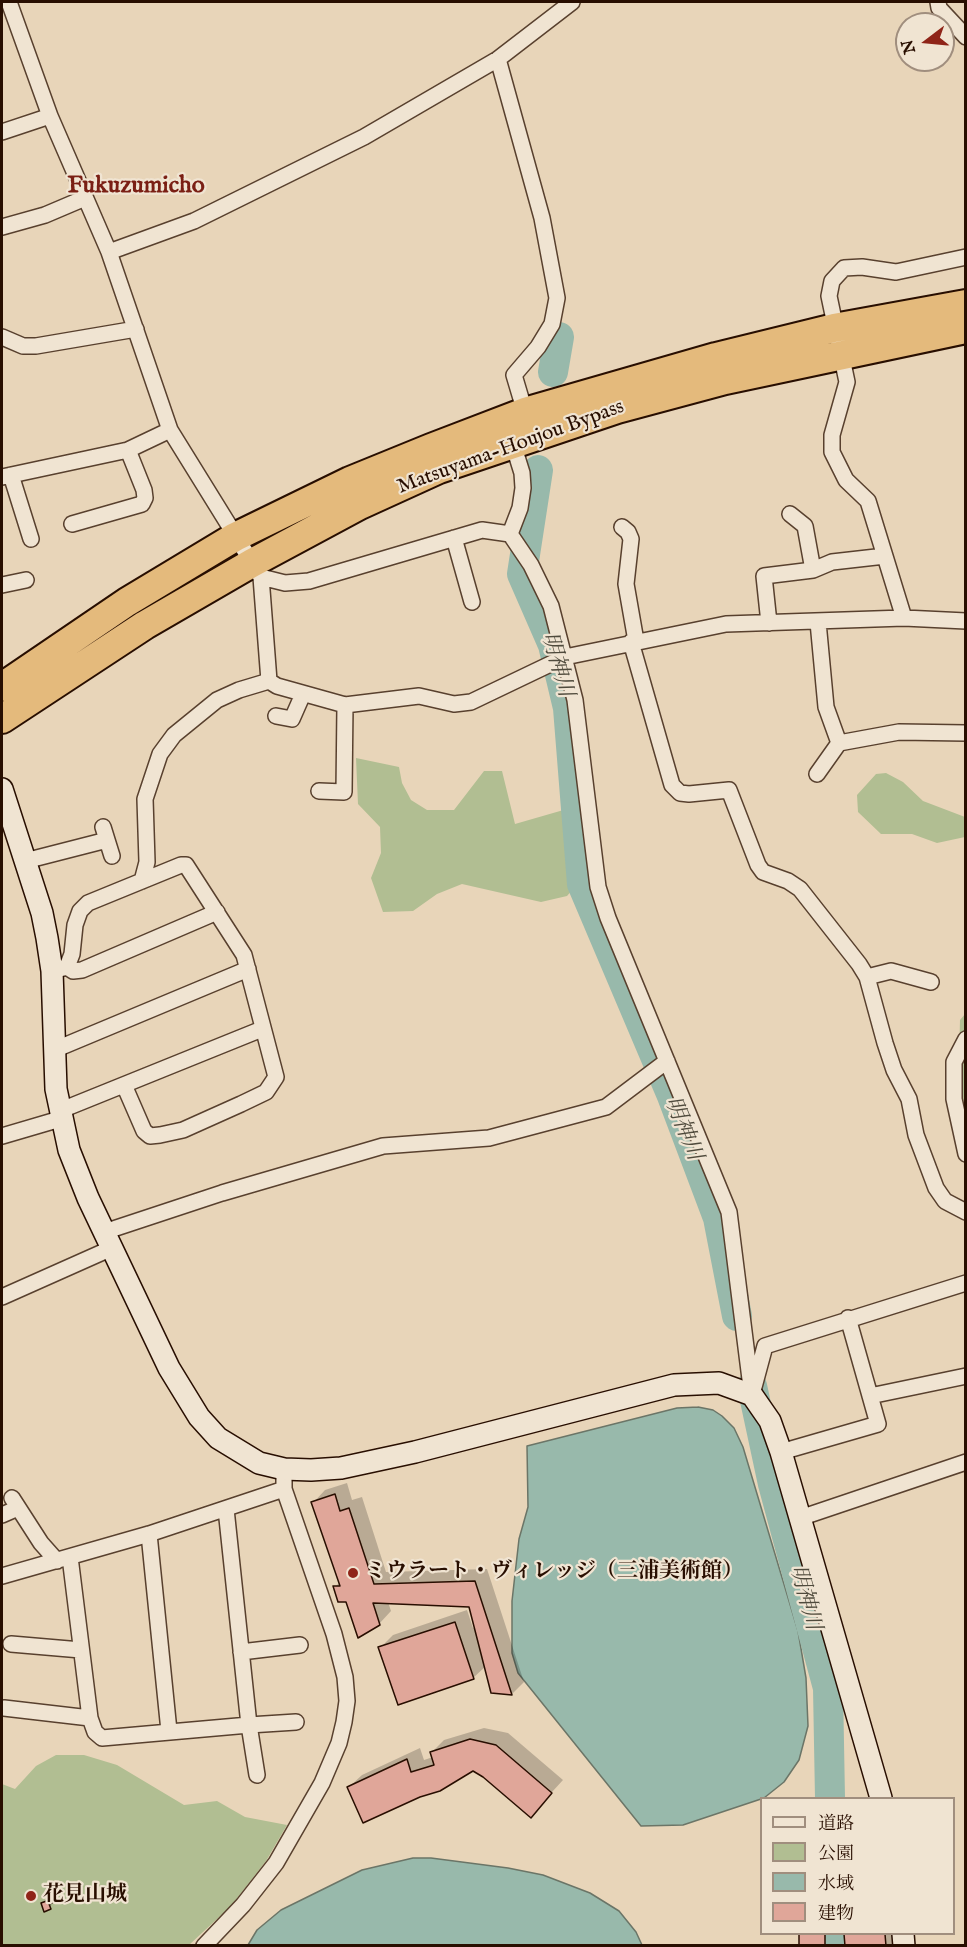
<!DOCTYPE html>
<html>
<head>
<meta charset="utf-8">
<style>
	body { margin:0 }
	#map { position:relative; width:967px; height:1947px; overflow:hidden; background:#e8d5b9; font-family:"IM FELL English","Noto Serif JP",serif }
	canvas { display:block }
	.frame { position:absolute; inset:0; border:3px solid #280e00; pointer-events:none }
	.legend { position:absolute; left:760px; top:1797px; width:195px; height:138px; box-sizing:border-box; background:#f0e4d2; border:2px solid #a08e7e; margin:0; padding:8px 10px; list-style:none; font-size:18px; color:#280e00 }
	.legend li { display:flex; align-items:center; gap:12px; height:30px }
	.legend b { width:30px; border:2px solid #a08e7e }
	.north { position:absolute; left:895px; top:12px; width:60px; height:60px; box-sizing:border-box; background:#f0e4d2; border:2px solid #a08e7e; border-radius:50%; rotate:254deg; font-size:16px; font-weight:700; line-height:24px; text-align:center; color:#280e00 }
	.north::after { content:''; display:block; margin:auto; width:21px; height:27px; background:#8f2418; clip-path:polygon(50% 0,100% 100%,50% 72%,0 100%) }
</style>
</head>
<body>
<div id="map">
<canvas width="967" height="1947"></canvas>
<div class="frame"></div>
<ul class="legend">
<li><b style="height:8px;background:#f0e4d2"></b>道路</li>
<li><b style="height:16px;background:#b1be92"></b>公園</li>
<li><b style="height:16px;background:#98b9ab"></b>水域</li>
<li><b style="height:16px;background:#e0a699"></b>建物</li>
</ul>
<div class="north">N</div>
</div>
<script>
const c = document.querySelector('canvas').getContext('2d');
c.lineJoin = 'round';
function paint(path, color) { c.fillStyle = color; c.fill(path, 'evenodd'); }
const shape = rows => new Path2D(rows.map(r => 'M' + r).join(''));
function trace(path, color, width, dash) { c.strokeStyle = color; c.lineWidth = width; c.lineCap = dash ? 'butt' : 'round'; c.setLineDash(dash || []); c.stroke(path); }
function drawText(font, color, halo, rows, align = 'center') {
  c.font = font + ' "IM FELL English","Noto Serif JP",serif'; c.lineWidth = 4.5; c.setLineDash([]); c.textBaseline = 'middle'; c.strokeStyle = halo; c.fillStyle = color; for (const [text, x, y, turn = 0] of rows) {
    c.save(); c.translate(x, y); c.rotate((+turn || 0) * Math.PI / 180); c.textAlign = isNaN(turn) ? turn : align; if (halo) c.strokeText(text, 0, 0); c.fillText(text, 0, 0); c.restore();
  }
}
paint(shape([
	[356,758,399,767,402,783,411,800,427,810,454,810,484,771,502,771,515,824,567,809,575,887,567,896,541,902,462,884,437,894,413,911,383,912,371,878,381,853,380,827,358,804],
	[886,773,903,782,923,801,965,817,965,837,937,843,912,834,881,834,858,812,857,795,876,774],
	[965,1014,965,1115,959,1060,960,1020],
	[56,1755,84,1755,117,1765,184,1805,217,1801,245,1817,287,1825,266,1861,231,1906,189,1945,2,1945,2,1784,15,1789,36,1766]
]), '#b1be92');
const water = shape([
	[698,1407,713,1410,722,1416,734,1428,743,1447,798,1631,806,1678,808,1726,799,1760,784,1782,764,1798,683,1825,641,1826,518,1673,512,1653,512,1601,519,1539,528,1507,527,1446,677,1408,698,1407],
	[413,1858,431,1858,508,1868,543,1875,590,1893,619,1911,636,1932,642,1945,248,1945,257,1930,281,1910,362,1870,413,1858]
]);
paint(water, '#98b9ab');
trace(water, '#6b7567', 1.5);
paint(shape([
	[347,1483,352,1500,362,1497,386,1572,487,1569,524,1682,512,1694,493,1692,486,1666,473,1678,380,1648,393,1635,467,1610,473,1628,476,1627,470,1606,388,1602,391,1611,379,1624,335,1587,340,1582,313,1503,325,1490],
	[484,1728,508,1733,563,1780,531,1815,484,1776,473,1769,349,1787,362,1775,420,1748,424,1760,433,1757,431,1753,444,1740],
	[55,1897,50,1908,43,1903,45,1901],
	[800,1934,834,1934,834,1946,800,1946],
	[845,1934,898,1934,894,1946,846,1946]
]), '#0003');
trace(shape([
	[553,372,559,337],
	[538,470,522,574,553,645,568,708,582,884,672,1096,718,1218,737,1316],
	[752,1386,773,1484,828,1688,830,1798],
	[834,1934,834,1946]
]), '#98b9ab', 30);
const building = shape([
	[335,1494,340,1511,349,1508,374,1584,475,1581,512,1695,491,1693,469,1607,373,1603,380,1625,358,1638,346,1602,338,1602,333,1586,340,1586,311,1502,335,1494],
	[455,1622,474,1679,398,1705,378,1647,455,1622],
	[470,1739,496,1745,552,1793,531,1818,483,1777,473,1771,440,1791,420,1797,363,1823,347,1787,407,1759,411,1772,434,1765,430,1752,470,1739],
	[52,1899,54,1902,49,1904,51,1909,44,1912,41,1903,52,1899],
	[799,1934,825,1934,825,1946,799,1946,799,1934],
	[844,1934,885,1934,886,1946,845,1946,844,1934]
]);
paint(building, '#e0a699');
trace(building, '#280e00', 1.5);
const street = shape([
	[9,2,50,116,109,252,170,430,261,577,269,681,277,686,345,705,419,696,454,704,471,702,565,657,726,624,904,618,966,621],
	[938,2,939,8,966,37],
	[498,59,542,218,557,298,552,324,538,347,514,375,525,412],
	[2,132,50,116],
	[2,227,45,215,85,198],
	[109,252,194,221,364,137,498,59,572,2],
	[2,337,23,346,36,346,136,329],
	[11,475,31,539],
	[2,477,128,450,170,430],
	[790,514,805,526,813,570],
	[72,524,142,504,145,498,144,490,128,450],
	[622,527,628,532,631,539,626,584,636,641],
	[510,534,520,508,523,488,522,473,513,444],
	[454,538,472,602],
	[261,577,285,583,309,581,482,530,510,534,531,565,551,606,575,700,598,887,608,918,729,1212,752,1395],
	[2,585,26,580],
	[904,618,868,501,846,480,832,452,832,435,847,382,829,296,832,281,844,268,862,267,896,272,966,257],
	[769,623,764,576,813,570,832,562,885,556],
	[631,642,672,785,680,793,689,794,729,790,758,865,763,872,788,881,800,889,859,964,867,977,885,1043,894,1070,909,1099,916,1135,936,1188,945,1201,966,1212],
	[276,716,292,719,303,694],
	[839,743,899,732,966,733],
	[817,774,839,743,826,707,818,622],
	[319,791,344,792,345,705],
	[103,827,112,856],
	[25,861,107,840],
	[142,881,147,862,145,799,160,754,174,735,217,700,239,690,269,681],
	[67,967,73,971,82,970,217,912],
	[52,971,67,967,72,954,75,925,80,911,88,903,181,865,186,865,244,955,276,1077,266,1092,241,1104,183,1130,160,1135,150,1136,144,1131,124,1085],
	[867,977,891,971,931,982],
	[966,1039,954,1062,954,1099,966,1154],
	[54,1050,248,969],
	[59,1111,262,1029],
	[2,1136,60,1119],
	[104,1232,222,1193,383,1146,489,1138,606,1107,667,1061],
	[2,1297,112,1248],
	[754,1387,765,1346,966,1283],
	[870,1396,966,1376],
	[781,1452,878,1424,848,1318],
	[12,1498,41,1543,57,1561],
	[2,1515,18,1508],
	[800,1518,966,1462],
	[149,1534,169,1731],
	[70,1557,90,1718,95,1732,102,1738,249,1725,226,1509],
	[2,1576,149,1534,284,1489],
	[11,1644,81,1650],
	[241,1652,300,1645],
	[4,1708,90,1718],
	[257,1775,249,1725,296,1722],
	[204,1946,243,1905,276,1863,322,1783,339,1743,344,1722,347,1701,345,1677,334,1634,284,1489,284,1469]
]);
const secondary = shape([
	[2,789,42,913,47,938,52,971,56,1089,69,1150,88,1198,169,1368,199,1417,218,1438,259,1463,284,1469,311,1470,341,1468,415,1452,674,1385,719,1383,752,1395,770,1421,781,1452,881,1798],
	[903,1934,904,1946]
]);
const highway = shape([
	[2,687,127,602,235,537,350,481,431,448,525,412,716,357,834,328,966,304],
	[2,719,145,625,252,563,360,505,439,469,617,409,725,380,966,329]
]);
trace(street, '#58402e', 18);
trace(secondary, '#280e00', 24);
trace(highway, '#280e00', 32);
trace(street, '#f0e4d2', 15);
trace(secondary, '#f0e4d2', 21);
trace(highway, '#e4ba7c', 28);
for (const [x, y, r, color] of [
	[353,1573,6,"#8f2418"],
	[31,1896,6,"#8f2418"]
]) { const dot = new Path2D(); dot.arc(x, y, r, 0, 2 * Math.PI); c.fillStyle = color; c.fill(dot); trace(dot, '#f0e4d2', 2); }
drawText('21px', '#280e00', '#f0e4d2', [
	["Matsuyama-Houjou Bypass",511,448,-20]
]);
drawText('bold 21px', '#280e00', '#f0e4d2', [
	["ミウラート・ヴィレッジ（三浦美術館）",365,1573],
	["花見山城",43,1896]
], 'left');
drawText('italic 22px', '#4f4a3c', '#f0e4d2', [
	["明神川",556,665,74],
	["明神川",682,1129,68],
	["明神川",804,1598,75]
]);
drawText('bold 24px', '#7a1f14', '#f0e4d2', [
	["Fukuzumicho",136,187]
]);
</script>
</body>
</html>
